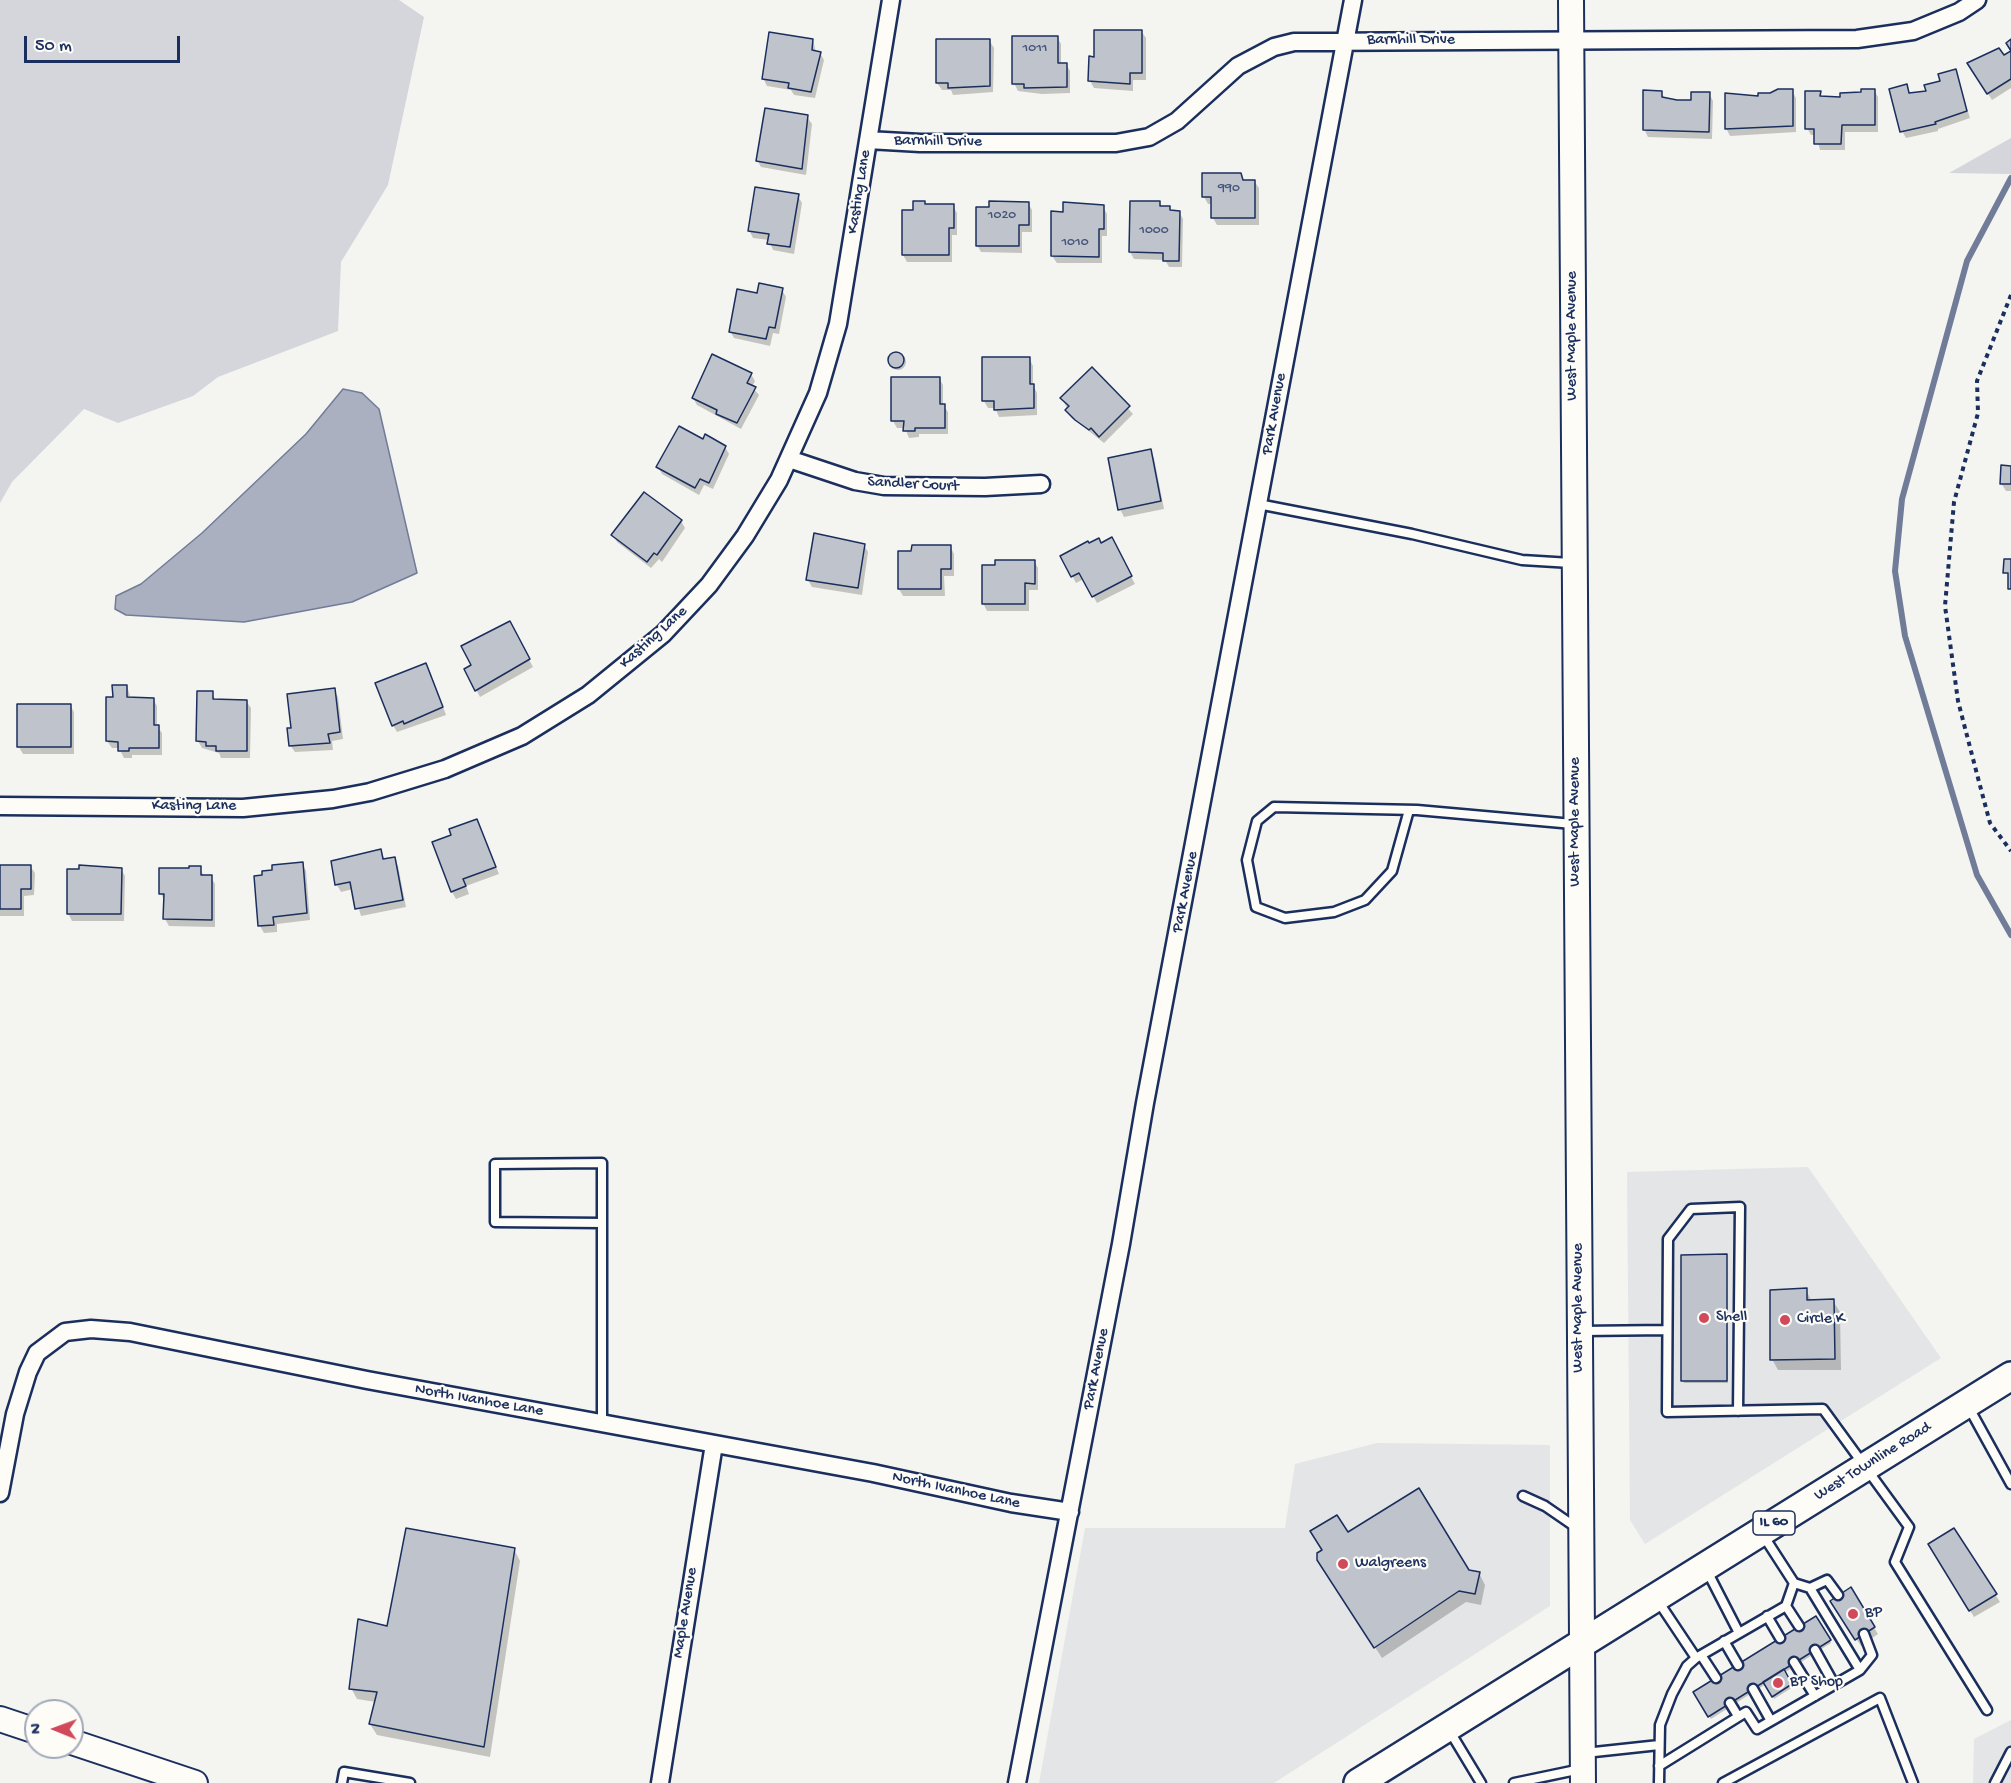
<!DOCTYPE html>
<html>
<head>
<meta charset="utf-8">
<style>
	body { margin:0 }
	#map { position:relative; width:2011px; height:1783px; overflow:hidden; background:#f4f4f1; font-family:"Gochi Hand",sans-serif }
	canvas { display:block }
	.north { position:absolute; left:24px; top:1699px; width:60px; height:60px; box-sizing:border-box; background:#fdfcf7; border:2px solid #a3aaba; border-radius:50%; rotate:271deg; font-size:16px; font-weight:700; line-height:24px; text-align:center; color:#1b2f5e }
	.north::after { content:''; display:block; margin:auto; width:21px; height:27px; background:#d1495b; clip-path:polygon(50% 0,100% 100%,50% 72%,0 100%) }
	.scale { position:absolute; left:24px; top:36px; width:156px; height:27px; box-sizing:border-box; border:3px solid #1b2f5e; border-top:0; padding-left:8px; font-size:18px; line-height:21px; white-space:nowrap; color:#1b2f5e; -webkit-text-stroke:4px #fdfcf7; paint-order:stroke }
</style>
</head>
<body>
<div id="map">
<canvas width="2011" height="1783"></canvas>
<div class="north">N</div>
<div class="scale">50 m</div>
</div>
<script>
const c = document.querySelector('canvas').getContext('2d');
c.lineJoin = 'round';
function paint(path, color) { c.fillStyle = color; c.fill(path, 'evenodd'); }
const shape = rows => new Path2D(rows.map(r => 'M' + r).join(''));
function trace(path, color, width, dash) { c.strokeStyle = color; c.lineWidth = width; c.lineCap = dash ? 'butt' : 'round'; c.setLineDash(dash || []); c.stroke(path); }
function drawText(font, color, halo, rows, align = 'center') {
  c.font = font + ' "Gochi Hand",sans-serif'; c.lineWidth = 4.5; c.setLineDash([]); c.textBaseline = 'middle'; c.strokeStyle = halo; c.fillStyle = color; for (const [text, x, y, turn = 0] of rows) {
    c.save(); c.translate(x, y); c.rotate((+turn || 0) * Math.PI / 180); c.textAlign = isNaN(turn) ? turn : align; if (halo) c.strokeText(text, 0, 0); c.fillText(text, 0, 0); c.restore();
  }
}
paint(shape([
	[1808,1167,1941,1358,1645,1544,1630,1520,1627,1172],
	[1377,1443,1550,1445,1550,1606,1274,1783,1039,1783,1085,1528,1285,1528,1295,1464],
	[2011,1720,2011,1783,1973,1783,1974,1739]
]), '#e4e5e6');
paint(shape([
	[0,0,399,0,424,17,388,185,341,262,338,331,218,377,193,396,118,423,84,409,12,482,0,503],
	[2011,138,2011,174,1949,173]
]), '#d4d6db');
const water = shape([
	[343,389,362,393,379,409,417,573,352,602,244,622,126,615,115,609,116,596,141,584,202,533,306,434,343,389]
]);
paint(water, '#aab0bf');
trace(water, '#717c98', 1.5);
paint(shape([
	[1141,31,1146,38,1146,80,1133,80,1133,91,1094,88,1090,81,1095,58],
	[1057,37,1061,44,1061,64,1066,64,1070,71,1070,93,1042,94,1018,91,1014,83],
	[813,40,816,52,820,53,824,60,815,98,794,95,791,90,767,86,763,78],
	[989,40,994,48,993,92,953,95,951,90,942,90,937,83],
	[2011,52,2011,88,1992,100,1973,70],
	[1955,71,1970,118,1938,129,1938,131,1906,138,1902,131,1906,86,1911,94,1928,92],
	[1874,90,1878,97,1878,132,1845,132,1845,150,1820,150,1816,135,1811,135,1807,128,1820,92,1823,98,1842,98],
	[1792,91,1796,98,1796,132,1730,136,1726,128,1726,94,1759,98],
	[1661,92,1665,99,1692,101,1709,93,1713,101,1712,139,1648,137,1644,129],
	[807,117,812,124,806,175,761,167,757,160],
	[1241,175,1244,181,1254,181,1259,188,1259,225,1217,225,1213,218,1213,204,1208,204,1204,197],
	[798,196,802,203,794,254,773,250,769,240,753,238,749,230],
	[924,203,926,206,953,206,957,213,957,235,952,235,952,262,907,262,903,255,903,212,915,212],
	[1028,203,1032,210,1032,232,1022,232,1022,253,981,252,977,245],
	[1159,203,1162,207,1169,208,1172,212,1179,212,1183,219,1182,267,1169,267,1165,260,1134,259,1130,252],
	[1103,207,1107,214,1107,236,1102,236,1102,263,1057,263,1052,256,1065,213],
	[782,290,786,297,779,334,773,333,770,346,734,338,730,331,759,295],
	'890 362a8 8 0 1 1 16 0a8 8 0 1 1-16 0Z',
	[1029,358,1033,366,1033,385,1037,393,1037,415,999,417,995,408,988,408,984,401],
	[1092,369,1133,414,1104,443,1071,417,1062,398],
	[751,374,755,381,752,387,759,395,741,429,697,405,693,398],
	[939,378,943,385,943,405,948,412,948,434,919,434,919,437,909,438,905,428,897,428,893,421],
	[704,441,725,447,729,454,713,489,704,485,699,495,662,474,658,467],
	[1150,451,1154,458,1164,509,1124,517,1120,509],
	[2011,467,2011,491,2006,491,2001,483],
	[681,521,685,528,662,562,659,559,651,568,617,542,613,535],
	[1111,539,1135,584,1097,603,1084,579,1076,583,1062,556],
	[864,545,868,552,862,595,812,587,808,580],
	[950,546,954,554,954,576,944,576,945,596,903,596,899,589,913,552],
	[1034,561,1038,568,1038,590,1029,590,1029,611,987,611,983,603],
	[509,623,533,667,480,697,466,670,473,666],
	[430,672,446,715,397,732,393,725],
	[127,686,131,699,153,699,157,706,157,726,162,733,162,755,132,755,132,758,124,758,119,748,112,748,107,741],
	[334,690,338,697,343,739,332,741,333,750,295,752,290,745,293,729],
	[198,693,212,693,216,701,246,701,251,708,250,758,221,758,219,753,202,748,198,741,196,718],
	[70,705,74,712,74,754,23,754,19,747],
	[480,828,499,874,466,886,469,894,456,899,452,892,453,836],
	[381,851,385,860,394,858,398,866,406,907,361,916,353,889,341,892,337,885,333,862],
	[302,863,306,871,310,920,277,924,277,932,264,933,260,926,264,877],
	[0,866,30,866,35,873,34,895,24,896,24,916,0,916],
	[200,867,204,877,211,877,215,884,215,927,169,926,165,919,165,901,161,894,161,870],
	[121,869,125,876,124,921,72,921,68,913],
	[1727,1256,1728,1383,1684,1383,1683,1380],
	[1806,1290,1812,1302,1833,1301,1840,1312,1841,1370,1778,1370,1772,1359],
	[1953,1530,2000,1602,1974,1617,1930,1545],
	[1347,1534,1479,1573,1485,1585,1481,1605,1466,1602,1382,1658,1326,1572],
	[514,1549,520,1561,490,1757,377,1735,370,1724,376,1702,357,1699,351,1688,388,1628],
	[1850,1589,1878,1634,1861,1646,1836,1609],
	[1816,1618,1831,1643,1784,1673,1793,1687,1774,1699,1766,1684,1711,1719,1695,1693]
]), '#0003');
trace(shape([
	[2011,178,1967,261,1902,499,1895,571,1905,636,1977,875,2011,935]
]), '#717c98', 6);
const building = shape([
	[1094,30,1142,30,1142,73,1130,73,1130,84,1088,81,1089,56,1094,57,1094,30],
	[769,32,813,39,812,50,821,52,811,92,788,88,789,83,762,79,769,32],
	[1012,36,1058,36,1058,63,1067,63,1067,87,1024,88,1024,84,1012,84,1012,36],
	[936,39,990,39,990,86,948,88,948,83,936,83,936,39],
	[2011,39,2011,79,1987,94,1967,63,1999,48,2004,55,2011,51,2006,43,2011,39],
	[1956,69,1967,111,1935,122,1936,124,1900,132,1889,89,1907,84,1909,93,1926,91,1924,85,1940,81,1938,74,1956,69],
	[1778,89,1793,89,1793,126,1725,129,1725,93,1758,96,1758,93,1770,93,1778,89],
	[1861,89,1875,89,1875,125,1842,125,1841,144,1814,144,1814,129,1805,129,1805,91,1821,91,1820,96,1840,97,1840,93,1861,92,1861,89],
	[1643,90,1662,91,1662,97,1677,100,1691,100,1691,92,1710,92,1709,132,1643,130,1643,90],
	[765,108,808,115,802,169,756,161,765,108],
	[1202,173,1241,173,1243,180,1255,180,1255,218,1211,218,1211,197,1202,197,1202,173],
	[755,187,799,194,790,247,767,244,769,234,748,231,755,187],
	[913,201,925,201,925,204,954,204,954,228,949,228,949,255,902,255,902,210,913,210,913,201],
	[989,201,1029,202,1029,225,1019,225,1019,246,976,246,976,207,989,207,989,201],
	[1130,201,1160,201,1160,206,1170,206,1170,210,1180,211,1179,261,1163,261,1163,253,1129,252,1130,201],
	[1063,202,1104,205,1104,229,1099,229,1099,257,1051,256,1051,211,1063,212,1063,202],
	[759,283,783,288,775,328,769,327,766,339,729,332,737,289,757,293,759,283],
	'888 360a8 8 0 1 1 16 0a8 8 0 1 1-16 0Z',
	[712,354,752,373,747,383,756,387,737,423,716,414,717,410,692,398,712,354],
	[982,357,1030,357,1030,384,1034,384,1034,408,994,410,994,401,982,401,982,357],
	[1092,367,1130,406,1099,437,1091,428,1089,430,1075,420,1065,410,1069,406,1060,398,1092,367],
	[891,377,940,377,940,404,945,404,945,428,915,428,915,431,903,431,904,421,891,421,891,377],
	[679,426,703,439,705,434,726,446,709,483,700,479,695,488,656,467,679,426],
	[1151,449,1161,501,1118,510,1108,458,1151,449],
	[2001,465,2011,466,2011,484,2000,484,2001,465],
	[644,492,682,520,657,555,654,553,647,562,611,535,644,492],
	[814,533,865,544,858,588,806,580,814,533],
	[1112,537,1132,576,1092,597,1079,573,1071,577,1060,556,1088,541,1089,543,1099,538,1101,543,1112,537],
	[912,545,951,545,951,569,941,569,941,589,898,589,898,551,911,551,912,545],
	[2004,559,2011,559,2011,589,2008,589,2008,573,2003,573,2004,559],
	[995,560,1035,560,1035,584,1025,583,1025,604,982,604,982,565,995,565,995,560],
	[510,621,530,659,475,691,464,669,471,665,461,646,510,621],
	[426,663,443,707,404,724,403,721,392,726,375,683,426,663],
	[112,685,127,685,127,697,154,698,154,725,159,725,159,748,129,748,129,751,118,751,118,742,106,741,106,697,113,697,112,685],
	[335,688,340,732,328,734,330,743,289,746,287,728,291,728,287,694,335,688],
	[197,691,213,691,213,699,247,700,247,751,216,751,216,746,206,746,206,742,196,741,197,691],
	[17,704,71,704,71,747,17,747,17,704],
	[477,819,496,867,463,879,466,886,451,892,432,842,451,835,449,829,477,819],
	[381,849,383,859,395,857,403,900,355,909,350,882,335,885,331,861,381,849],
	[303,862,307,913,273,917,274,925,258,926,254,876,262,875,262,871,272,870,272,865,303,862],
	[0,865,31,865,31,889,21,889,21,909,0,909,0,865],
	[79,865,122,868,121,914,67,914,67,869,79,869,79,865],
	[189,866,201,866,201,875,212,875,212,920,163,919,164,894,159,894,159,868,189,868,189,866],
	[1727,1254,1727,1381,1681,1381,1681,1255,1727,1254],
	[1807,1288,1807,1300,1834,1299,1835,1359,1770,1360,1770,1290,1807,1288],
	[1419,1488,1469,1570,1480,1572,1475,1594,1459,1591,1374,1648,1317,1560,1317,1553,1322,1550,1310,1531,1337,1515,1348,1532,1419,1488],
	[406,1528,515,1548,484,1747,369,1724,377,1692,349,1689,358,1619,387,1626,406,1528],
	[1954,1528,1997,1594,1969,1611,1928,1544,1954,1528],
	[1851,1587,1875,1627,1855,1640,1830,1601,1851,1587],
	[1816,1616,1831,1640,1708,1717,1693,1692,1816,1616],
	[1784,1669,1792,1684,1772,1697,1763,1682,1784,1669]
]);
paint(building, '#bfc3cc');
trace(building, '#1b2f5e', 1.5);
const lane = shape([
	[1258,504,1412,534,1522,560,1571,563],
	[1409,810,1392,871,1365,900,1334,912,1285,918,1256,907,1247,860,1257,821,1274,807,1417,810,1573,824],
	[1581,1331,1667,1330],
	[1968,1406,2011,1484],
	[1738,1411,1740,1207,1691,1209,1668,1239,1667,1412,1823,1409,1909,1527,1895,1562,1987,1710],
	[602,1423,602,1163,495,1164,495,1222,602,1223],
	[1523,1496,1545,1506,1577,1528],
	[1706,1569,1739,1633],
	[1810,1588,1827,1580,1838,1595],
	[1658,1601,1696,1658],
	[1786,1606,1799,1626],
	[1767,1616,1780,1638],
	[1724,1641,1738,1665],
	[1815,1650,1834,1684],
	[1701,1655,1716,1678],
	[1794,1662,1815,1696],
	[1860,1670,1872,1655,1864,1634],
	[1753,1689,1771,1721],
	[1730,1703,1738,1716],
	[1449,1730,1481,1783],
	[1585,1753,1659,1745],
	[1659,1766,1746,1712,1757,1729,1860,1670,1810,1588,1794,1583],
	[342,1783,344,1772,410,1783],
	[1514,1783,1581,1769],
	[1659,1783,1660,1725,1672,1694,1687,1666,1696,1658,1786,1606,1794,1583,1763,1535],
	[1723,1783,1880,1698,1913,1783],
	[1995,1783,2011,1752]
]);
const street = shape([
	[868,140,920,143,1116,143,1149,137,1177,121,1238,66,1274,47,1294,42,1857,39,1913,31,1959,12,1977,0],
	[789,459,855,481,884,486,985,487,1041,484],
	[0,806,243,808,333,799,370,792,445,769,522,736,588,695,663,634,709,585,745,536,779,480,818,393,838,324,891,0],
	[0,1493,15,1414,28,1372,37,1353,65,1332,91,1329,130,1332,367,1380,873,1473,1011,1503,1070,1512],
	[660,1783,714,1444],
	[1017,1783,1121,1244,1145,1103,1353,0]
]);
const secondary = shape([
	[1571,0,1583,1783],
	[0,1719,36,1731],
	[72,1742,195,1783]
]);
const primary = shape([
	[1358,1783,2011,1376]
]);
trace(lane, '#1b2f5e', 13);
trace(street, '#1b2f5e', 21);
trace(secondary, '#1b2f5e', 28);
trace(primary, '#1b2f5e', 32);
trace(shape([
	[2011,295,1977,381,1978,413,1954,502,1945,606,1958,701,1978,778,1990,823,2011,851]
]), '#1b2f5e', 4, [4.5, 4.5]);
trace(lane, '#fdfcf7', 8);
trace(street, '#fdfcf7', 16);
trace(secondary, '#fdfcf7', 24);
trace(primary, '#fdfcf7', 27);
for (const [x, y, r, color] of [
	[1704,1318,6,"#d1495b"],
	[1785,1320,6,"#d1495b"],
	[1343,1564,6,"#d1495b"],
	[1853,1614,6,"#d1495b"],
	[1778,1683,6,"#d1495b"]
]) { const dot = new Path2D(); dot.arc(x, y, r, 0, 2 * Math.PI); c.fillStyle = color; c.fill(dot); trace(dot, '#fdfcf7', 2); }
drawText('14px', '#44547a', null, [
	["1011",1035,49],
	["990",1229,189],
	["1020",1002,216],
	["1000",1154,231],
	["1010",1075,243]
]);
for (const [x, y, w] of [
	[1774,1523,42]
]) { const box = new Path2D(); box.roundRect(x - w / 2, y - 12, w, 24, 4.5); c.fillStyle = '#fdfcf7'; c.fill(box); trace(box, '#1b2f5e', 1.5); }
drawText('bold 15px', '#1b2f5e', null, [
	["IL 60",1774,1523]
]);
drawText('16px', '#1b2f5e', '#fdfcf7', [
	["Barnhill Drive",1411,41],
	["Barnhill Drive",938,142,1],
	["Kasting Lane",860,192,-81],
	["West Maple Avenue",1573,336,-90],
	["Park Avenue",1275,414,-80],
	["Sandler Court",913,485,3],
	["Kasting Lane",654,638,-42],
	["Kasting Lane",194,807],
	["West Maple Avenue",1576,822,-90],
	["Park Avenue",1186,892,-79],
	["West Maple Avenue",1579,1308,-90],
	["Park Avenue",1097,1369,-79],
	["North Ivanhoe Lane",479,1401,10],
	["West Townline Road",1873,1462,-32],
	["North Ivanhoe Lane",956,1491,12],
	["Maple Avenue",686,1613,-81]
]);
drawText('16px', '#1b2f5e', '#fdfcf7', [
	["Shell",1716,1318],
	["Circle K",1797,1320],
	["Walgreens",1355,1564],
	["BP",1865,1614],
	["BP Shop",1790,1683]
], 'left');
</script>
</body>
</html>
